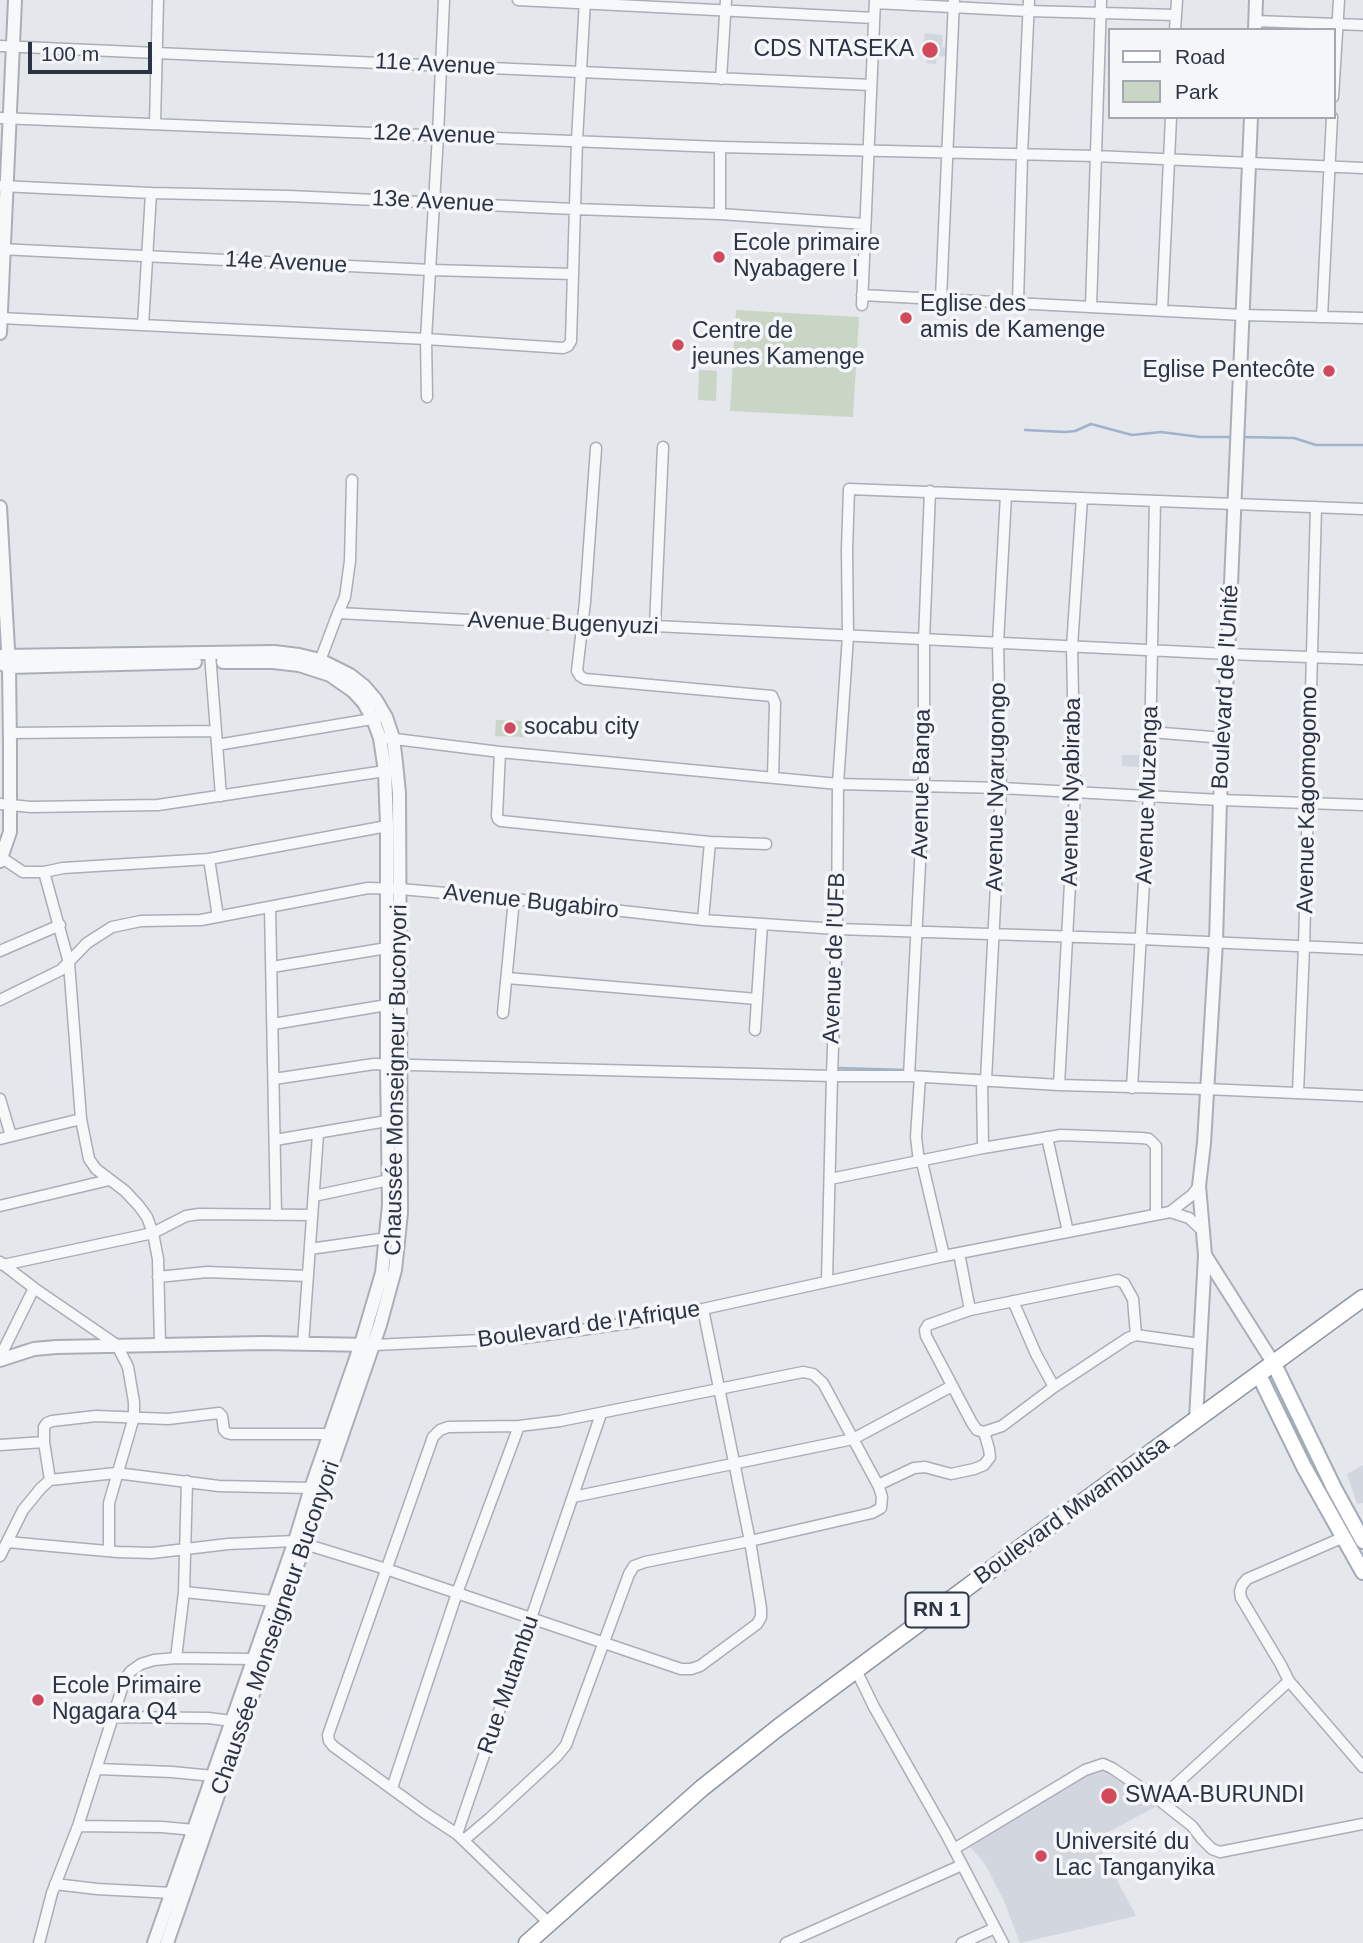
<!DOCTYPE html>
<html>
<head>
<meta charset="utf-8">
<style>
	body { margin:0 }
	#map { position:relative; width:1363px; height:1943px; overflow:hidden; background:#e4e7ec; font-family:Helvetica,sans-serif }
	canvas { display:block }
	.legend { position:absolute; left:1108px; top:28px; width:228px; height:91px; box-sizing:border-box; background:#f4f6f9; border:2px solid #a4a8b1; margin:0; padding:9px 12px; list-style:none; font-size:21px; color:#2b3445 }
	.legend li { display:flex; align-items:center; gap:14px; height:35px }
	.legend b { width:35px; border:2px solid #a4a8b1 }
	.scale { position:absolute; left:28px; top:42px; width:124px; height:32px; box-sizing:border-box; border:4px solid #2b3445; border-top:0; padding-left:9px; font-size:21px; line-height:24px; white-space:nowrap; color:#2b3445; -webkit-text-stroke:5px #f4f6f9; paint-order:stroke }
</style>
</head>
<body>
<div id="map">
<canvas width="1363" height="1943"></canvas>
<ul class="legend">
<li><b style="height:9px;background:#fff"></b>Road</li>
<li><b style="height:19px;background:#c9d6c5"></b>Park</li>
</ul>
<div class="scale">100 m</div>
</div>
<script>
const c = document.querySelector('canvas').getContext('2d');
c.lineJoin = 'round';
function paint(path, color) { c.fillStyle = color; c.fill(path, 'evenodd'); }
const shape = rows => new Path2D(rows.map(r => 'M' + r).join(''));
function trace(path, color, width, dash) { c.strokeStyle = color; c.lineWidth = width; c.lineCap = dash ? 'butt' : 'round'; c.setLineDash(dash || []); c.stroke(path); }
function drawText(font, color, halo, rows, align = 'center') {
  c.font = font + ' Helvetica,sans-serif'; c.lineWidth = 7; c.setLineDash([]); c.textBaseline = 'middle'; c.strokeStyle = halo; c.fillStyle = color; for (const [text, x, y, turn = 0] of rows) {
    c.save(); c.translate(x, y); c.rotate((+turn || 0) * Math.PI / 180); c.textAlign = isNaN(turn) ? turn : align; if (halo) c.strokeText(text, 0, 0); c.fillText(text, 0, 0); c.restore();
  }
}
paint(shape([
	[925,33,943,35,942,47,950,48,949,57,938,56,939,49,937,48,936,54,929,51,929,54,937,55,936,64,926,63,927,54,922,53],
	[1122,755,1139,755,1139,767,1122,766],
	[1363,1465,1363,1503,1357,1504,1347,1474],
	[1105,1768,1133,1786,1157,1806,1095,1839,1136,1916,1020,1943,1004,1901,985,1864,964,1840,1064,1782]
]), '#d2d6de');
paint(shape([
	[736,310,859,317,853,417,730,411],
	[699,370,717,371,716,401,698,400],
	[496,720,525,721,524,737,495,736]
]), '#c9d6c5');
trace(shape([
	[1025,430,1065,432,1075,431,1091,424,1132,435,1161,432,1200,437,1232,437],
	[1242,437,1294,438,1316,445,1363,445],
	[838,1068,907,1070],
	[913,1071,976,1075]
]), '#9fb4cc', 2.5);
const minor = shape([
	[518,0,874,18],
	[875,3,1028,11,1176,15],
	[1255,21,1363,25],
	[1175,30,1177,0],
	[0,46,871,85],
	[721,79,726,0],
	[1333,97,1339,0],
	[0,118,720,147,1095,156,1363,168],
	[155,124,158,0],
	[720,147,720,214],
	[0,186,151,193,288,196,574,209,720,214,865,224],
	[0,249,431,270,573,274],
	[862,295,1243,315,1363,318],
	[941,298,954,0],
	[1018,303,1022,155,1029,0],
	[862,305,875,0],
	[1091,307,1101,0],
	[1162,310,1171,117],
	[1322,317,1332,117],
	[0,318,426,339,563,348,568,346,571,341,577,140,585,0],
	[143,325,151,193],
	[427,397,426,339,438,135,444,0],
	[596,448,585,602,577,671,580,676,585,679,772,696,775,703,773,777],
	[338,613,345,597,350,561,352,480],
	[655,626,663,447],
	[210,654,221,796],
	[318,666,338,613,581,626,655,626,1228,654,1363,659],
	[1151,732,1224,738],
	[10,733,215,731],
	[387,738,500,752,838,784,1001,788,1220,800,1363,805],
	[217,745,378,718],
	[500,752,497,816,498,819,501,821,710,842,766,844],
	[0,804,31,807,158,805,385,771],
	[209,859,218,917],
	[44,872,63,868,209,859,387,826],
	[270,907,276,1215],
	[703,920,710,842],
	[0,951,60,925],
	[272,967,387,948],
	[507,978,757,999],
	[0,1000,61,970,87,943,112,927,141,921,201,920,368,888,400,889,514,899,703,920,837,929,1141,939,1363,949],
	[503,1013,514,899],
	[273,1024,387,1005],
	[755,1030,762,924],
	[909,1076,924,786,924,640,930,491],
	[274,1079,374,1064,832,1076,909,1076,1059,1085,1206,1089,1363,1096],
	[982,1080,983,1148],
	[986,1080,1001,788,998,643,1006,495],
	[1059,1085,1075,792,1072,647,1082,498],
	[1132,1088,1149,796,1155,501],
	[1298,1093,1304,947,1316,507],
	[0,1099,11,1136],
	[81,1119,89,1159,96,1169,125,1191,139,1206,147,1217,153,1233,158,1259,160,1344],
	[1047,1137,1068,1232],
	[0,1139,81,1119,69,963,44,872,23,872,2,858],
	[275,1140,387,1121],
	[919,1162,916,1137,920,1077],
	[922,1162,944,1256],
	[830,1179,983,1148,1061,1135,1142,1138,1149,1139,1156,1146,1156,1214],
	[314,1196,389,1180],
	[0,1206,109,1180],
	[1170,1212,1189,1218,1203,1231],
	[310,1249,387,1238],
	[959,1253,970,1310],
	[0,1262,34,1288,117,1345,128,1367,134,1402,134,1417,109,1503,109,1551],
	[3,1265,153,1233,186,1216,199,1214,312,1215],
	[158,1277,207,1272,308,1276],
	[827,1281,832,1076,837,929,838,784,848,636,847,550,849,489,1363,509],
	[1013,1301,1036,1354,1054,1387],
	[303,1344,318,1134],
	[374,1345,525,1338,630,1323,703,1309,944,1256,1170,1212,1192,1195,1199,1186],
	[0,1357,34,1288],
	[984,1432,977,1430,972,1423,926,1336,925,1330,928,1325,970,1310,1118,1280,1124,1283,1133,1299,1136,1335],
	[984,1432,1002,1426,1054,1387,1128,1338,1136,1335,1200,1344],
	[0,1445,44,1442],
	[50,1480,44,1442,44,1427,47,1423,52,1421,96,1416,168,1419,219,1413,222,1416,224,1430,227,1433,231,1434,330,1434],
	[878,1485,914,1468,925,1467,951,1474,974,1469,984,1465,990,1457,989,1449,984,1432],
	[573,1497,853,1439,952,1386],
	[1344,1537,1247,1579,1242,1585,1240,1591,1241,1598,1281,1665,1289,1681,1363,1767],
	[7,1542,118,1552,152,1553,228,1544,295,1541,386,1569,681,1669,691,1669,700,1666,757,1624,761,1617,761,1608,750,1541,703,1309],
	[0,1556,23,1510,41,1488,50,1480,116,1473,219,1486,311,1488],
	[184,1592,273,1601],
	[176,1658,184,1592,187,1481],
	[856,1670,874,1707,946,1834,1003,1943],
	[114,1717,208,1718,232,1721],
	[98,1769,172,1772,213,1776],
	[392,1788,457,1593,519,1426],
	[1159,1800,1289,1681],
	[78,1826,162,1827,194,1830],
	[457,1834,425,1813,333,1746,329,1741,328,1735,433,1437,440,1430,448,1427,519,1426,560,1421,803,1372,813,1374,823,1383,879,1487,882,1497,881,1508,872,1513,750,1541,645,1562,634,1566,629,1574,566,1745,557,1756,490,1818,464,1840],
	[954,1849,1085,1770,1103,1764,1112,1768,1159,1800,1192,1826,1202,1839,1212,1849,1220,1852,1363,1824],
	[55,1884,97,1889,172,1893],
	[549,1923,457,1834,601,1414],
	[39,1943,52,1893,78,1826,125,1679,131,1671,141,1664,154,1660,176,1658,253,1659],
	[786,1943,962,1865],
	[962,1943,995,1928]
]);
const tertiary = shape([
	[1255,30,1256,0],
	[0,333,15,0],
	[0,507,9,667,10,745,10,832,0,861],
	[0,656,274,652,299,655,320,660,350,675,364,686,376,700,386,717,393,738,396,763,399,793,401,1213,395,1270,380,1325,167,1943],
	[0,663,9,667,195,662],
	[1205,1255,1274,1364],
	[0,1360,34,1349,56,1347,263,1343,369,1345],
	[1196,1419,1205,1255,1199,1186,1204,1143,1216,942,1220,800,1228,654,1251,117],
	[154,1943,295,1541,311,1488,361,1344,382,1273,389,1205,387,1065,387,826,385,771,380,738,373,719,364,703,353,691,330,675,299,665,273,662,223,662]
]);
const primary = shape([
	[1274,1364,1334,1488,1363,1541],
	[1259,1375,1304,1467,1363,1572]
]);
const trunk = shape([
	[527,1943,702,1788,779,1727,1039,1534,1363,1298]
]);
trace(minor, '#a9aeb7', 13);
trace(tertiary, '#a9aeb7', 16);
trace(primary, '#a3abb8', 18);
trace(trunk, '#8b94a3', 19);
trace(minor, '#f7f8fa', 10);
trace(tertiary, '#f7f8fa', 12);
trace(primary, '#fff', 14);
trace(trunk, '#fff', 16);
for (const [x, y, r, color] of [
	[930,50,9,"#d1495b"],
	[719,257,7,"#d1495b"],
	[906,318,7,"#d1495b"],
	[678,345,7,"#d1495b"],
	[1329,371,7,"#d1495b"],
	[510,728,7,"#d1495b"],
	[38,1700,7,"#d1495b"],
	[1109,1796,9,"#d1495b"],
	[1041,1856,7,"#d1495b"]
]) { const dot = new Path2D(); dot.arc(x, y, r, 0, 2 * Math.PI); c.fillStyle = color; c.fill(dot); trace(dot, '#f4f6f9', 2.5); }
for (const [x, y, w] of [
	[937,1610,63]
]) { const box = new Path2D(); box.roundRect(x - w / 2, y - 17.5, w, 35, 5); c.fillStyle = '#f4f6f9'; c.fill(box); trace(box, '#2b3445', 2); }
drawText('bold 21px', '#2b3445', null, [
	["RN 1",937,1610]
]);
drawText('23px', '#2b3445', '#f4f6f9', [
	["CDS NTASEKA",914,50,"right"],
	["Ecole primaire",733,244],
	["Nyabagere I",733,270],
	["Eglise des",920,305],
	["amis de Kamenge",920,331],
	["Centre de",692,332],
	["jeunes Kamenge",692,358],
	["Eglise Pentecôte",1315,371,"right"],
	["socabu city",524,728],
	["Ecole Primaire",52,1687],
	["Ngagara Q4",52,1713],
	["SWAA-BURUNDI",1125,1796],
	["Université du",1055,1843],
	["Lac Tanganyika",1055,1869]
], 'left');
drawText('23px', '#2b3445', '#f4f6f9', [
	["11e Avenue",435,65,3],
	["12e Avenue",434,135,2],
	["13e Avenue",433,202,3],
	["14e Avenue",286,263,3],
	["Avenue Bugenyuzi",563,624,2],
	["Boulevard de l'Unité",1226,687,-87],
	["Avenue Banga",922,784,-89],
	["Avenue Nyarugongo",997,787,-89],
	["Avenue Nyabiraba",1072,792,-89],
	["Avenue Muzenga",1148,795,-88],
	["Avenue Kagomogomo",1308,800,-89],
	["Avenue Bugabiro",531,902,6],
	["Avenue de l'UFB",835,958,-88],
	["Chaussée Monseigneur Buconyori",397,1080,-89],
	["Boulevard de l'Afrique",589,1325,-8],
	["Boulevard Mwambutsa",1072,1511,-36],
	["Chaussée Monseigneur Buconyori",276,1628,-71],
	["Rue Mutambu",509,1685,-71]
]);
</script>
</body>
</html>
